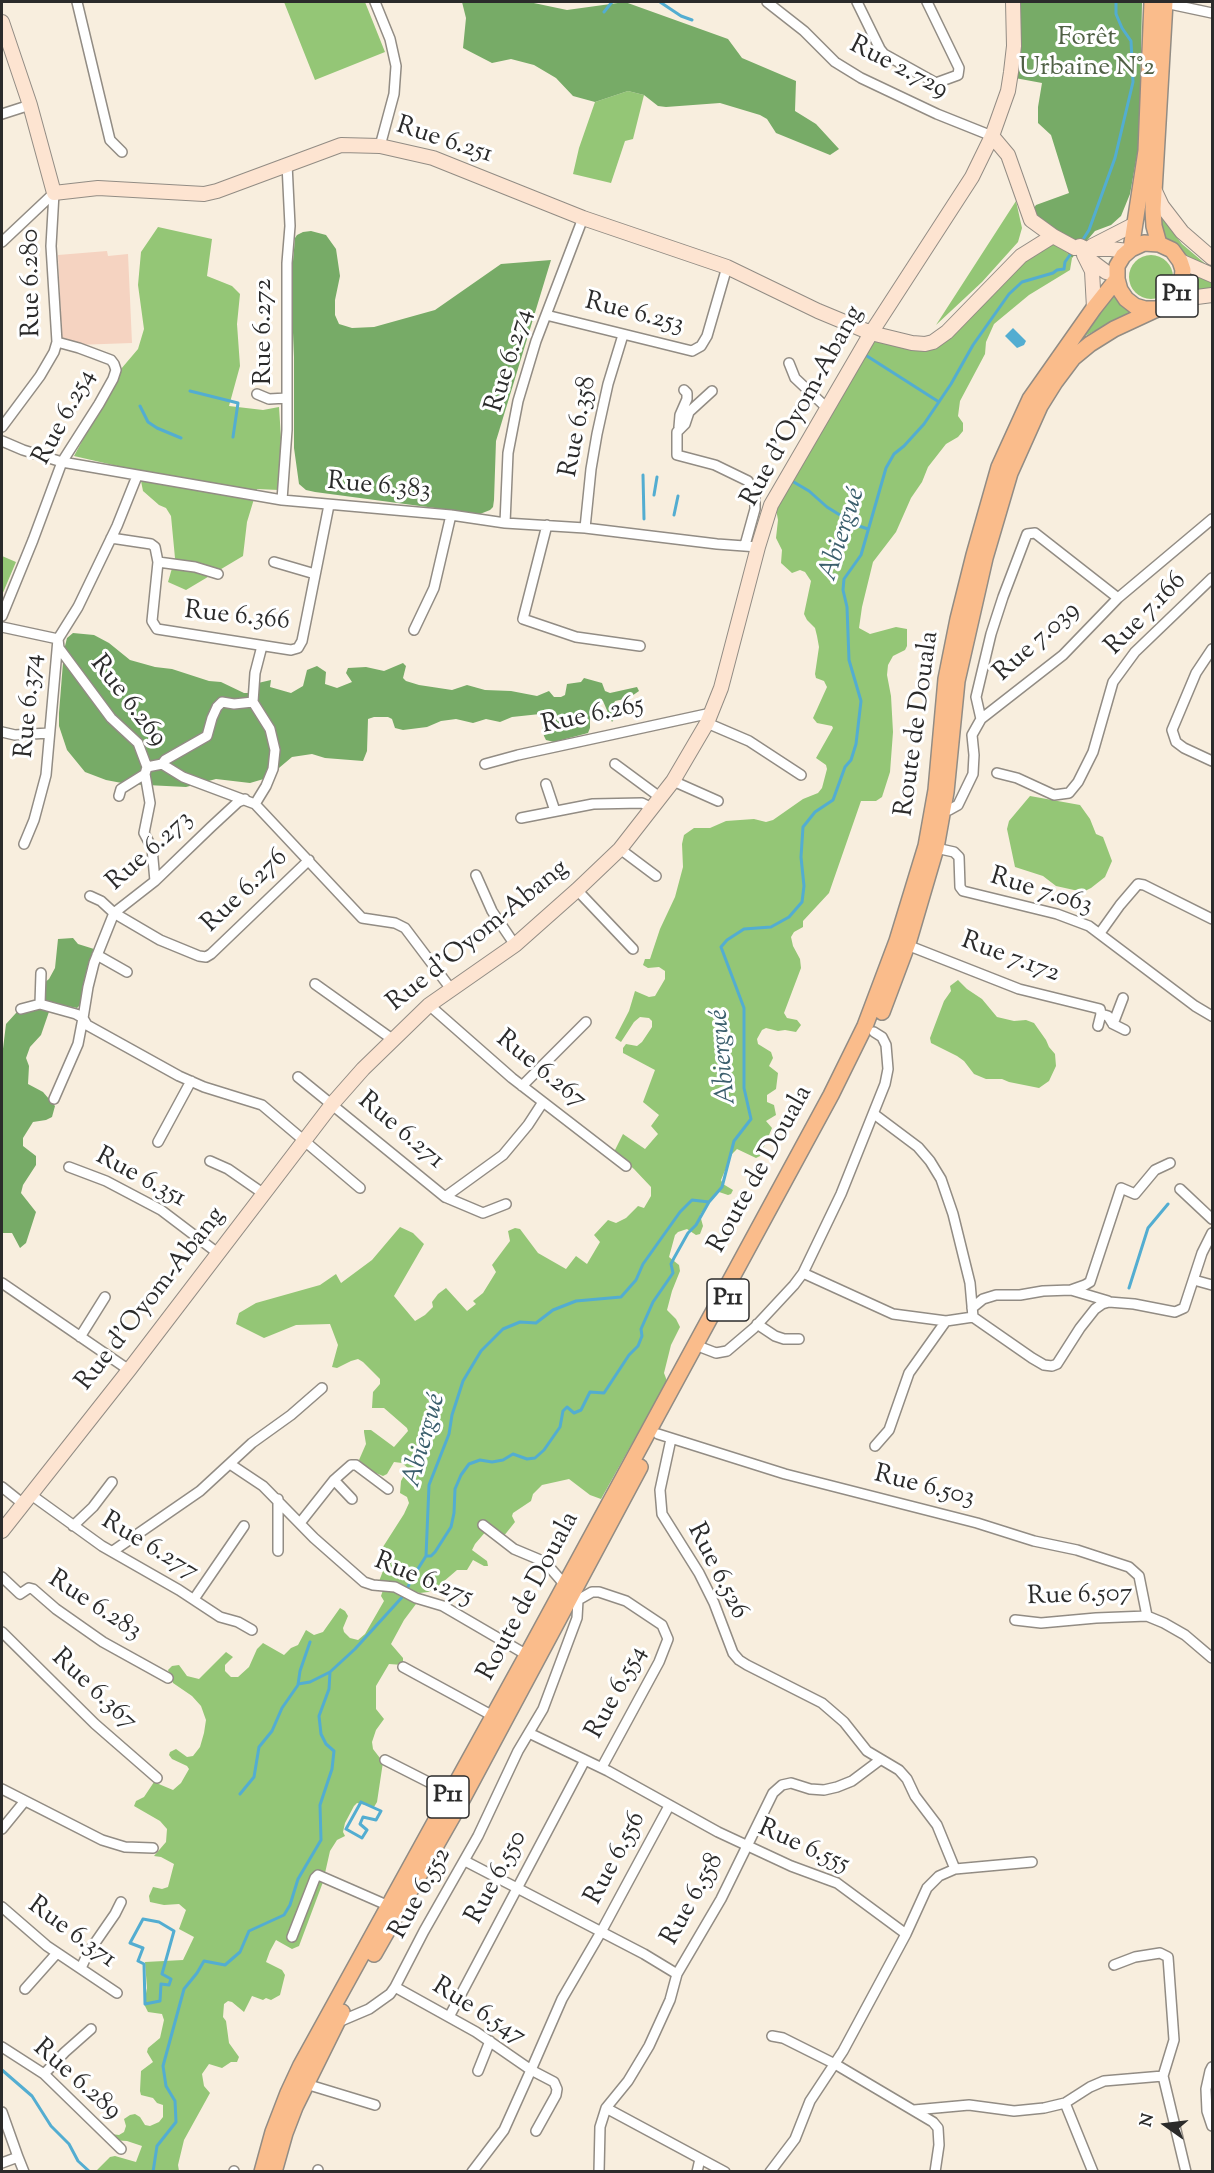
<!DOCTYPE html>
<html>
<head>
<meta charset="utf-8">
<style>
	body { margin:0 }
	#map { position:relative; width:1214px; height:2173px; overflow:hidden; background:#f8eede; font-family:"Sorts Mill Goudy",serif }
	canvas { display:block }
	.frame { position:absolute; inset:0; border:3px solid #2b2b2b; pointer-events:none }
	.north { position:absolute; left:1136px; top:2095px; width:60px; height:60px; -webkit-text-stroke:4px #fff; paint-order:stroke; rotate:284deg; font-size:16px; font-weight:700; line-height:24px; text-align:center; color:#2b2b2b }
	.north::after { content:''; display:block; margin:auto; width:21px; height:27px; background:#2b2b2b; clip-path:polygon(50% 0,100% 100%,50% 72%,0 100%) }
</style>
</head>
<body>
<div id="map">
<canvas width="1214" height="2173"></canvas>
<div class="frame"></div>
<div class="north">N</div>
</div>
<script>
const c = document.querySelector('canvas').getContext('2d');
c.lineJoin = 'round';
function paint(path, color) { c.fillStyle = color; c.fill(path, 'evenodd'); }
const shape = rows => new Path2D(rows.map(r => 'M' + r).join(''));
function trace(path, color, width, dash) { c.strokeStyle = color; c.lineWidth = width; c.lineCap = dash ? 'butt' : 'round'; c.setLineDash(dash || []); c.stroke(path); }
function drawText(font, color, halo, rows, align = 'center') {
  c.font = font + ' "Sorts Mill Goudy",serif'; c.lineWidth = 6; c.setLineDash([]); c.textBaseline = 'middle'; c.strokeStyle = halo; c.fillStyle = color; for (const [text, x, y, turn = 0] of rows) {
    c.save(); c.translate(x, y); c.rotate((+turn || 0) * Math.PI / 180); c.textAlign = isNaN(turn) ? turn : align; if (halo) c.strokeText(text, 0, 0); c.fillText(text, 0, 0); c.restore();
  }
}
paint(shape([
	[107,251,108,256,128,254,132,343,76,345,62,342,58,255]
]), '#f5d3c1');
paint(shape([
	[284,2,365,2,385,52,315,80],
	[628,91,644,95,633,139,625,141,611,183,573,174,579,148,595,102],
	[1016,201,1022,228,1018,242,982,282,936,325],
	[1156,210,1182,244,1209,267,1184,256,1172,247,1162,235],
	[158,227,212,239,207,276,232,286,240,294,237,324,240,366,229,406,263,410,279,407,281,438,279,490,257,489,247,522,243,556,186,590,168,582,175,558,171,516,166,508,159,505,143,491,139,471,74,456,121,369,138,349,144,329,138,285,141,252],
	[1053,236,1060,246,1072,258,1070,270,1029,295,994,324,986,342,985,354,960,401,958,416,963,423,963,431,958,437,946,444,928,467,922,482,911,498,896,532,873,562,862,607,859,628,870,634,896,627,907,629,907,646,905,650,893,656,888,665,887,675,891,696,893,732,890,772,882,797,876,801,861,801,829,893,803,921,803,927,794,932,791,937,793,946,800,959,801,968,784,1013,787,1018,797,1020,801,1025,796,1032,785,1030,778,1031,766,1028,762,1030,757,1039,758,1044,771,1052,773,1058,769,1066,778,1073,776,1089,767,1095,767,1102,774,1105,776,1115,766,1121,772,1128,760,1156,756,1158,737,1149,732,1154,721,1180,723,1184,733,1190,731,1194,728,1195,719,1192,708,1203,700,1215,703,1226,700,1234,696,1235,687,1229,678,1232,675,1235,669,1257,679,1265,680,1271,672,1291,667,1310,676,1319,680,1327,671,1345,664,1373,667,1381,601,1499,590,1495,569,1479,542,1485,533,1494,531,1501,513,1513,512,1516,515,1522,503,1537,487,1530,475,1544,472,1550,487,1561,488,1566,484,1566,473,1560,467,1570,457,1570,436,1588,428,1592,420,1593,378,1584,386,1563,385,1554,381,1550,404,1514,409,1503,407,1497,400,1493,401,1481,408,1468,402,1463,394,1462,387,1474,383,1476,366,1469,359,1460,366,1444,364,1432,364,1430,371,1430,394,1447,408,1431,407,1428,384,1408,372,1408,373,1392,380,1384,380,1379,363,1362,358,1359,351,1361,337,1368,332,1367,338,1345,330,1324,296,1325,264,1338,236,1324,239,1313,256,1303,320,1285,336,1274,341,1283,372,1260,400,1227,413,1233,424,1244,394,1296,415,1321,425,1315,433,1307,432,1302,438,1294,446,1288,467,1311,476,1304,473,1301,483,1293,496,1272,492,1265,510,1241,508,1231,515,1228,520,1229,538,1253,566,1269,576,1256,587,1264,600,1242,594,1235,608,1220,616,1223,626,1218,638,1206,644,1208,651,1196,651,1187,634,1169,614,1152,623,1134,645,1149,658,1134,651,1126,659,1115,643,1102,655,1070,623,1053,623,1048,626,1044,637,1046,642,1042,652,1027,652,1021,649,1018,640,1017,634,1022,621,1042,615,1038,629,1011,635,991,649,997,655,996,665,979,665,971,659,967,648,968,643,965,645,959,650,959,660,929,675,897,683,867,682,844,684,835,694,828,710,828,726,821,754,819,766,822,773,820,803,799,818,793,822,788,827,769,826,765,816,758,833,728,832,726,817,723,813,718,827,687,824,681,816,678,815,674,819,647,817,636,815,628,807,620,804,614,811,581,805,572,800,570,792,573,781,563,782,550,776,538,778,520,776,509,871,333,925,344],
	'1129 277a22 22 0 1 1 44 0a22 22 0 1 1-44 0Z',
	[1189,273,1212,283,1212,291,1187,294],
	[1114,289,1132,312,1081,338],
	[2,556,16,562,2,595],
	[1030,796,1080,805,1090,819,1096,834,1103,837,1112,861,1105,877,1091,888,1083,892,1056,886,1043,876,1015,867,1007,829,1009,821],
	[958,980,967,989,982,999,997,1017,1014,1021,1026,1020,1034,1023,1046,1040,1049,1047,1055,1054,1056,1066,1049,1081,1039,1088,1009,1082,1002,1079,986,1079,974,1074,964,1061,957,1056,931,1043,930,1038,944,1001,951,991,950,986],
	[383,1590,397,1592,416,1604,404,1620,391,1644,403,1658,403,1665,389,1664,376,1686,376,1709,384,1719,376,1730,372,1742,373,1749,383,1762,377,1802,374,1807,357,1803,354,1806,345,1823,343,1832,345,1836,337,1840,330,1851,323,1882,299,1946,292,1949,276,1940,270,1951,266,1962,282,1970,285,1975,280,1995,271,2000,266,1998,263,2000,252,1996,244,2012,232,2002,228,2001,224,2004,223,2017,226,2021,229,2043,239,2057,237,2062,231,2062,222,2068,209,2064,202,2074,204,2086,210,2093,184,2140,178,2165,179,2171,95,2172,110,2157,115,2156,136,2162,142,2146,127,2141,111,2140,111,2134,119,2135,124,2132,126,2126,124,2119,130,2115,135,2114,140,2117,145,2125,150,2126,159,2122,163,2117,163,2105,157,2103,153,2098,141,2095,140,2091,141,2071,153,2062,147,2052,148,2048,160,2038,164,2020,162,2014,148,2012,144,2004,147,1988,145,1962,183,1960,194,1937,179,1929,186,1910,179,1904,164,1905,150,1902,149,1896,153,1887,162,1889,168,1887,174,1864,161,1857,154,1856,166,1842,167,1829,160,1821,134,1806,136,1801,144,1797,154,1782,173,1790,181,1783,189,1769,187,1766,172,1759,169,1755,170,1752,176,1749,187,1757,193,1756,200,1747,204,1733,206,1720,201,1706,192,1696,173,1683,168,1670,172,1666,179,1665,187,1676,199,1679,226,1652,233,1657,225,1665,225,1671,231,1677,238,1677,249,1667,257,1649,263,1643,284,1655,291,1648,298,1645,306,1630,314,1635,323,1632,340,1608,345,1611,348,1616,343,1628,344,1632,350,1638,358,1640,365,1634,384,1601,381,1596]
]), '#94c676');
paint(shape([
	[462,2,529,2,567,10,625,2,728,39,742,58,796,81,795,111,816,124,839,149,830,155,776,133,767,119,760,115,720,103,666,107,658,106,644,95,628,91,595,102,573,96,556,78,534,65,511,59,492,63,463,48,466,18],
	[1017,2,1131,2,1142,3,1139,144,1130,194,1121,216,1111,225,1095,231,1072,258,1060,246,1056,245,1053,236,1032,211,1036,205,1069,193,1051,135,1038,123,1038,107,1042,83,1015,78],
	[311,231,326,235,336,249,340,276,335,300,335,315,339,324,352,328,374,327,435,310,501,264,551,260,496,441,494,500,493,507,490,510,480,514,315,492,306,490,299,484,294,448,294,357,291,284,295,238,297,235,303,232],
	[73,633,94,635,109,643,130,660,155,667,172,669,209,681,221,682,244,693,248,693,258,683,271,680,270,687,291,693,303,686,307,670,317,666,326,672,325,684,337,688,352,682,346,673,348,668,366,667,384,671,403,663,406,666,403,678,406,681,419,685,452,690,467,685,485,690,511,691,537,696,549,691,554,697,561,697,565,695,567,684,581,682,584,678,602,683,605,691,610,693,637,687,639,691,629,698,615,701,613,706,615,718,612,722,603,701,595,702,590,708,590,728,588,733,554,742,546,740,544,736,540,714,512,717,500,722,486,719,473,723,456,719,441,721,427,727,403,730,395,728,392,719,388,717,374,717,368,719,367,751,363,761,325,758,312,754,292,757,267,778,250,783,216,779,186,787,127,784,106,780,85,772,67,750,59,726,59,713,64,650,67,638],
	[73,938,78,944,94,949,80,1005,77,1008,52,1003,41,1035,30,1047,26,1058,29,1066,28,1084,43,1092,55,1106,52,1117,46,1120,33,1122,23,1138,23,1146,36,1156,36,1165,23,1185,21,1193,36,1212,26,1243,20,1248,12,1233,2,1233,2,1057,6,1024,16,1013,32,1011,39,987,49,979,55,968,58,939]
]), '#77ab67');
paint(shape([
	[1013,328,1026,341,1024,345,1017,348,1005,336]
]), '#53add1');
trace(shape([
	[660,2,681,16,692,20],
	[604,12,612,2],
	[1082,241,1089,230,1115,158,1133,82,1131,41,1122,28,1116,14,1116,2],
	[867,356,939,402],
	[190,391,238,403,233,437],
	[140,406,148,422,157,428,181,438],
	[643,475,644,519],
	[792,481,809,491,827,507,856,525,868,529],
	[654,495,657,477],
	[674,515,678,496],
	[1129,1288,1148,1228,1168,1204],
	[426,1556,431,1556,435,1552,451,1527,454,1513,455,1489,461,1475,469,1464,480,1460,492,1462,503,1460,513,1454,527,1459,535,1458,544,1450,560,1427,563,1411,567,1407,574,1413,581,1410,590,1392,604,1393,629,1355,638,1346,642,1336,641,1329,653,1302,673,1273,671,1264,674,1258,688,1233,696,1225,709,1202],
	[298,1684,310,1682,330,1672],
	[240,1794,254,1777,259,1747,272,1731,282,1708,298,1685,300,1671,310,1642],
	[361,1802,381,1811,376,1820,363,1817,360,1824,367,1830,362,1838,346,1829,361,1802],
	[143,1919,159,1922,174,1931,162,1974,171,1979,169,1985,161,1984,160,2001,145,2004,144,1964,138,1961,143,1948,130,1943,143,1919],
	[2,2070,32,2096,51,2126,69,2144,78,2161,90,2172],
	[153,2172,157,2146,176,2122,175,2101,166,2086,163,2066,184,1989,197,1973,204,1961,225,1965,240,1952,249,1931,284,1915,290,1905,298,1879,321,1840,320,1805,332,1769,334,1751,326,1744,321,1734,319,1716,329,1689,330,1672,355,1649,405,1594,411,1580,426,1556,429,1485,449,1434,452,1415,463,1381,481,1351,503,1329,520,1322,536,1323,553,1310,576,1301,621,1297,636,1280,643,1264,680,1212,692,1200,709,1202,722,1187,734,1141,751,1119,744,1088,744,1008,721,947,727,940,744,929,771,927,789,917,802,902,804,886,801,857,803,827,815,812,833,800,845,767,851,760,856,744,861,701,849,660,847,607,843,590,844,579,861,555,886,468,894,454,904,446,924,424,951,384,973,345,1009,294,1022,282,1053,273,1057,270,1064,269,1065,262,1072,252]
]), '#53add1', 3);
const street = shape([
	[77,2,110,140,122,152],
	[375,2,390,39,396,66,394,94,380,146],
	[767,2,804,31,835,62,861,78,937,114,992,136],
	[857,2,880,49,884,54,936,83,958,75,959,68,927,2],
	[1165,3,1212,13],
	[2,114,30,105],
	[2,242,54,193],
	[546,315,692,351,701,346,707,336,727,267],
	[789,363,795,378,828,409],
	[712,391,689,412,685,424,677,432,677,455,715,465,748,481,755,497,755,509,745,545],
	[257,394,269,399,287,398],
	[2,427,40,376,54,352,57,342,51,246,54,193],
	[679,427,680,415,687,399,687,393,684,390],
	[2,441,23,450,62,462,282,500,451,515,505,523,585,528,717,544,758,547],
	[137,476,117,526,78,607,58,639,59,648,111,718,138,743,147,767,162,764,183,777,255,804,362,918,395,923,405,928,451,989],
	[282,500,287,430,287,263,290,226,287,164],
	[505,523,508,453,518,401,536,341,583,218],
	[547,525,523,619,576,637,640,646],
	[585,528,591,469,597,434,608,384,623,335],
	[111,538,151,544,155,547,158,562,152,621,157,629,291,650,298,648,302,641,329,505],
	[158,562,195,567,218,574],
	[274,562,315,574],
	[2,616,33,540,62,462,99,404,113,379,116,370,114,364,111,360,79,348,57,342],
	[2,627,58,639,46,775,34,820,24,844],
	[414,630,434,588,451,515],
	[1212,649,1196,673,1172,730,1176,742,1184,748,1212,761],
	[981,719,976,697,991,634,1003,597,1027,534,1035,533,1118,598],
	[707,723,749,741,801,775],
	[2,732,15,735,49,733],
	[162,764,165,760,207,736,212,718,217,707,222,702,234,704,253,702],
	[485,764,518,755,711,713],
	[615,764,661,798],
	[147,767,145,774,150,803,144,833,152,848,155,881],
	[997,773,1017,778,1054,795,1069,793,1078,782,1093,752,1113,682,1135,652,1212,578],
	[673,781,718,801],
	[546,784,555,811],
	[119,796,121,789,145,774],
	[245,799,238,802,211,827,155,881,114,913,94,963,88,987,83,1018,87,1025,179,1076,204,1087,262,1105,360,1188],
	[255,804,266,786,273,769,275,750,270,729,253,702,255,673,262,646],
	[943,809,949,810,958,805,973,774,974,755,972,735,981,719,1063,655,1118,598,1212,519],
	[521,818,593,804,642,803,652,808],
	[936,848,954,852,959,857,960,887,963,891,1057,914,1089,926,1195,1006,1212,1016],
	[620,849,656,876],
	[476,875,492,911,515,945],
	[577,890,633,949],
	[90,896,101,901,114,913,160,940,199,956,206,957,211,954,309,860],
	[1100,933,1120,905,1138,884,1144,885,1212,919],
	[907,945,1019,989,1100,1009,1101,1014],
	[97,955,127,972],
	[315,984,392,1039],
	[1123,998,1113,1024,1125,1030],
	[40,1004,41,973],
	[429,1005,512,1078,626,1166],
	[21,1009,40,1004,76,1014,83,1018,78,1044,54,1099],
	[1098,1026,1101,1014,1108,1016,1113,1024],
	[298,1077,445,1197,503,1155,528,1125,543,1102],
	[522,1086,586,1022],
	[874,1114,918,1147,930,1161,941,1179,953,1214,970,1283,973,1317],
	[158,1142,191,1081],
	[210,1161,228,1169,264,1194],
	[69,1167,106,1181,161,1210,219,1254],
	[1180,1189,1212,1219],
	[445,1197,483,1213,506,1204],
	[803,1273,893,1314,946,1321,973,1317,1032,1358,1044,1365,1052,1366,1057,1364,1080,1328,1095,1309,1102,1304,1109,1302,1134,1304,1175,1312,1184,1308,1202,1253,1212,1233],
	[1194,1280,1212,1285],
	[2,1283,129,1370],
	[1071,1290,1085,1285,1090,1282,1121,1188,1135,1194,1155,1170,1170,1163],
	[972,1308,983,1299,996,1295,1020,1295,1043,1291,1071,1290,1108,1301],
	[757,1324,775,1336,784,1339,799,1339],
	[80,1337,105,1297],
	[703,1348,716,1353,727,1351,754,1328,794,1285,803,1273,841,1194,885,1084,888,1069,886,1045,882,1037,874,1032],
	[658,1434,785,1474,977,1523,1034,1541,1077,1550,1129,1567,1139,1576,1147,1616],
	[671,1439,660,1490,662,1514,699,1573,714,1603,733,1653,739,1660,747,1665,822,1703,844,1722,867,1751,899,1770,907,1779,915,1796,937,1825,955,1869],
	[875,1446,889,1430,909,1373,946,1321],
	[230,1464,263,1486,314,1538,364,1582,373,1585,395,1587,416,1598,443,1606,527,1655],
	[334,1480,352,1499],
	[2,1487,22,1503],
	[30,1494,102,1546,179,1590,220,1617,238,1622,252,1630],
	[278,1499,278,1551],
	[300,1523,334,1480,351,1465,356,1465,388,1489],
	[73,1526,93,1507,112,1482],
	[113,1551,200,1491,252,1443,291,1415,322,1388],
	[2,1577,20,1594,29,1588,33,1589,56,1609,103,1642,168,1678],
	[194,1599,244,1526],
	[578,1600,592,1592,599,1592,626,1601,662,1625,668,1639,659,1662,602,1767],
	[1015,1620,1041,1623,1096,1618,1147,1616,1164,1623,1185,1635,1212,1658],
	[2,1632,95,1724,157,1778],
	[403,1667,493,1716],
	[529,1733,608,1771,718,1832,791,1866,837,1883,906,1934,843,2051,810,2101,795,2139,770,2172],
	[385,1760,450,1793],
	[2,1789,102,1840,125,1847,153,1848],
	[2,1829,24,1802],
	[465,1861,644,1954,677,1974,670,2000,649,2046,628,2081,606,2108,725,2172],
	[2,1907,47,1946,117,1993],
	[906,1934,927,1888,939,1876,955,1869,1032,1862],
	[292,1937,315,1878,318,1875,389,1906],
	[1114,1965,1135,1957,1160,1953,1168,1957,1174,2040,1163,2076,1186,2172],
	[81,1968,88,1953,115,1914,121,1902],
	[677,1974,721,1899,773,1793,782,1785,791,1783,810,1789,824,1790,837,1787,852,1781,880,1760],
	[395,1987,476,2032,531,2070,504,2130,472,2172],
	[25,1989,57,1953],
	[449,2017,585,1760],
	[336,2023,369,2009,390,1994,395,1987,424,1931,478,1836,518,1751,543,1709,577,1618,578,1600,545,1562,514,1549,483,1525],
	[772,2036,783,2038,835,2064,933,2122,938,2128,939,2145,935,2172],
	[2,2047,44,2074,121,2149],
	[1212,2067,1210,2071,1206,2089,1207,2111,1212,2126],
	[478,2071,490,2041],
	[44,2074,65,2052,91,2029],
	[306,2084,375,2105],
	[1065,2103,1093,2172],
	[914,2110,969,2105,1014,2111,1044,2108,1065,2103,1090,2087,1104,2081,1163,2076],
	[2,2112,18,2157],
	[536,2131,556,2095,557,2089,554,2082,531,2070,562,1999,601,1932,669,1806],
	[2,2163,18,2157,24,2172],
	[234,2172,234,2171],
	[318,2172,318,2170],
	[599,2172,600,2127,606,2108],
	[697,2172,700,2159]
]);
const secondary = shape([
	[2,22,30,105,54,193,98,188,204,194,217,191,341,145,380,146,433,158,583,218,727,267,818,311,871,333,912,343,925,344,933,342,947,332,1021,256,1053,236,1075,248,1080,246,1086,249,1111,249,1128,251],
	[992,136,1008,155,1031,220,1053,236],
	[1154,189,1162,206,1182,232,1212,258],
	[1092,246,1135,224],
	[1084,255,1092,271,1094,308],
	[1086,257,1106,272,1117,275],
	[1180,261,1212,275],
	[1174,300,1212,295],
	[2,1531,129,1370,333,1103,363,1069,429,1005,515,945,577,890,620,849,673,781,707,723,721,688,758,547,771,505,871,333,972,177,992,136,1008,91,1011,72,1014,46,1013,2]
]);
const primary = shape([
	[1144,243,1159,244,1172,250,1180,261,1183,270,1181,289,1174,300,1157,309,1145,309,1135,306,1126,299,1120,290,1117,279,1117,266,1123,256,1131,249,1144,243],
	[1159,244,1154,226,1153,209,1165,2],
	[1131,249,1146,151,1152,2],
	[882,1012,909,940,936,848,946,792,957,681,985,558,1010,473,1040,406,1055,382,1073,358,1090,344,1114,329,1157,309],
	[374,1954,463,1798,640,1467],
	[262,2172,273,2132,288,2093,301,2065,527,1655,831,1095,865,1026,897,941,926,846,936,790,946,679,958,619,974,555,999,467,1030,399,1094,308,1117,279],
	[274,2172,285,2133,295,2107,342,2012]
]);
trace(street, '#928c84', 12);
trace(secondary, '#928c84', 16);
trace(primary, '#928c84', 18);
trace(street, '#fff', 9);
trace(secondary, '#fde4d1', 14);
trace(primary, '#fabc8b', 15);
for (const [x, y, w] of [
	[1177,296,42],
	[728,1300,42],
	[448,1797,42]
]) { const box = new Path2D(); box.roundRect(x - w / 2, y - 21, w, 42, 4.5); c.fillStyle = '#fff'; c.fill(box); trace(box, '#2b2b2b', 1.5); }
drawText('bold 24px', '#2b2b2b', null, [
	["P11",1177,296],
	["P11",728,1300],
	["P11",448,1797]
]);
drawText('26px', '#506145', '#fff', [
	["Forêt",1087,40],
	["Urbaine N°2",1087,70]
]);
drawText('26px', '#2b2b2b', '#fff', [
	["Rue 2.729",898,69,27],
	["Rue 6.251",444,142,18],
	["Rue 6.280",33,283,-91],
	["Rue 6.253",634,315,14],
	["Rue 6.272",266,332,-90],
	["Rue 6.274",511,361,-73],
	["Rue d'Oyom-Abang",804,407,-61],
	["Rue 6.254",66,418,-62],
	["Rue 6.358",580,427,-79],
	["Rue 6.383",379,488,5],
	["Rue 7.166",1147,615,-46],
	["Rue 6.366",237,618,6],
	["Rue 7.039",1038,643,-42],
	["Rue 6.269",127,702,52],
	["Rue 6.374",31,706,-85],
	["Rue 6.265",593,717,-12],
	["Route de Douala",919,724,-82],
	["Rue 6.273",151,852,-42],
	["Rue 6.276",246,892,-44],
	["Rue 7.063",1041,893,17],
	["Rue d'Oyom-Abang",479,937,-39],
	["Rue 7.172",1010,959,20],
	["Rue 6.267",540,1071,39],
	["Rue 6.271",400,1132,40],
	["Route de Douala",762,1170,-61],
	["Rue 6.351",140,1179,28],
	["Rue d'Oyom-Abang",152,1300,-52],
	["Rue 6.503",924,1488,14],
	["Rue 6.277",149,1548,31],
	["Rue 6.526",716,1572,63],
	["Rue 6.275",423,1581,22],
	["Route de Douala",530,1597,-62],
	["Rue 6.507",1080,1597,-2],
	["Rue 6.283",94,1607,33],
	["Rue 6.367",93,1691,43],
	["Rue 6.554",618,1693,-62],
	["Rue 6.555",803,1848,24],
	["Rue 6.556",617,1859,-62],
	["Rue 6.550",498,1878,-62],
	["Rue 6.552",422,1894,-61],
	["Rue 6.558",694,1900,-61],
	["Rue 6.371",71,1934,36],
	["Rue 6.547",478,2013,32],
	["Rue 6.289",76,2081,41]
]);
drawText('italic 27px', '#3b5f6d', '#fff', [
	["Abiergué",844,535,-72],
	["Abiergué",725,1057,-95],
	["Abiergué",426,1441,-74]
]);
</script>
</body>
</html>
